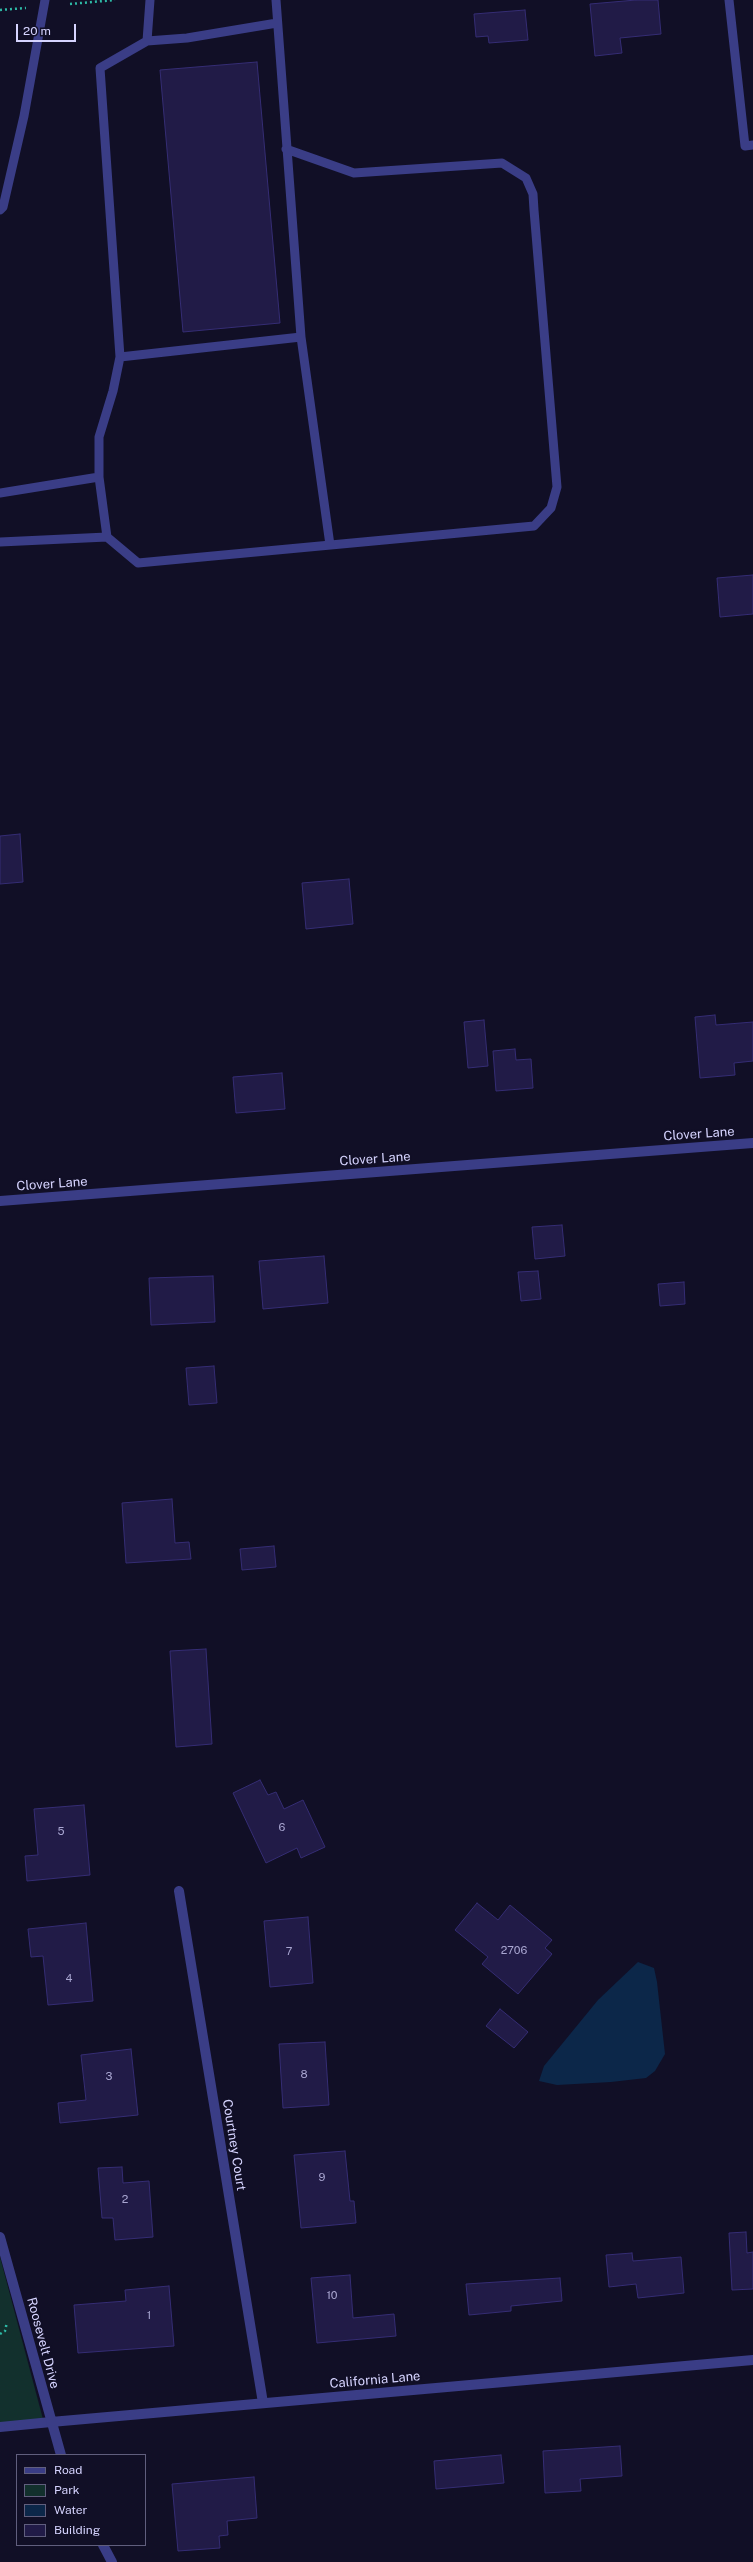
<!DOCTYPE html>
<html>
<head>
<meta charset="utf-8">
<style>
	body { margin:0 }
	#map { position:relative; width:753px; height:2562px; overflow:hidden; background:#110f26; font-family:"Public Sans",sans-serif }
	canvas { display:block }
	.legend { position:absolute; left:16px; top:2454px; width:130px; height:92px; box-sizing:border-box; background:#110f26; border:1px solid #605e7d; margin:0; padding:5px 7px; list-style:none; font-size:12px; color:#d6d4ff }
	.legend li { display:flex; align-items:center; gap:8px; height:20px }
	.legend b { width:20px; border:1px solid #605e7d }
	.scale { position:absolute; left:16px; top:24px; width:60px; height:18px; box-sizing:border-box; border:2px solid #d6d4ff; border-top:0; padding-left:5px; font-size:12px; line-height:14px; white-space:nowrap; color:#d6d4ff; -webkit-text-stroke:3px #110f26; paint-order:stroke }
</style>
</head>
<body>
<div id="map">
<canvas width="753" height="2562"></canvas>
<ul class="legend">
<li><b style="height:5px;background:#3a3d86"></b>Road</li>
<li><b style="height:11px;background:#12302d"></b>Park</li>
<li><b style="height:11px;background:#0c2749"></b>Water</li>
<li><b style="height:11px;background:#211b47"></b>Building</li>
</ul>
<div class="scale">20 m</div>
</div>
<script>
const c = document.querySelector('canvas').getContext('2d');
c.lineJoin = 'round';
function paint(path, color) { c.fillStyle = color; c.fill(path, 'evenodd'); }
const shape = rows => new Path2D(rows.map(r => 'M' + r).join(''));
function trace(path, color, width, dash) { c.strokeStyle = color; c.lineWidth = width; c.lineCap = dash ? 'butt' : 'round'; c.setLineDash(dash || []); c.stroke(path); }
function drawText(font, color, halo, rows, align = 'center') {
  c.font = font + ' "Public Sans",sans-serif'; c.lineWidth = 4; c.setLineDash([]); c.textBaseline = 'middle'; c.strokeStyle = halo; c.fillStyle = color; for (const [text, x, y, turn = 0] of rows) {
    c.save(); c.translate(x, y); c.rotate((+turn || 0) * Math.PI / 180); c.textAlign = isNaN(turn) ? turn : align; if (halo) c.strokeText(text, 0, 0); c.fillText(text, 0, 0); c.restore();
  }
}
paint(shape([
	[0,2257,44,2423,0,2426]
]), '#12302d');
paint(shape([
	[638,1962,654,1968,657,1982,665,2054,655,2071,646,2078,611,2082,557,2085,539,2081,544,2066,598,2000]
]), '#0c2749');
const building = shape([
	[636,0,658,0,661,34,620,38,622,53,595,56,590,4,636,0],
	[525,10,528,40,489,43,488,36,476,37,474,14,525,10],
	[257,62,280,323,183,332,160,70,257,62],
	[753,575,753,614,720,617,717,578,753,575],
	[20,834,23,882,0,884,0,836,20,834],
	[349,879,353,924,306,929,302,883,349,879],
	[715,1015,716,1025,753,1022,753,1061,734,1063,735,1075,700,1078,695,1017,715,1015],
	[484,1020,488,1066,468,1068,464,1022,484,1020],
	[515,1049,516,1060,531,1059,533,1088,496,1091,493,1051,515,1049],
	[282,1073,285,1109,236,1113,233,1077,282,1073],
	[562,1225,565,1256,535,1259,532,1227,562,1225],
	[324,1256,328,1303,263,1309,259,1261,324,1256],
	[538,1271,541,1299,521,1301,518,1272,538,1271],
	[213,1276,215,1322,151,1325,149,1278,213,1276],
	[684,1282,685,1304,660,1306,658,1284,684,1282],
	[214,1366,217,1403,189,1405,186,1368,214,1366],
	[172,1499,175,1543,189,1542,191,1559,126,1563,122,1503,172,1499],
	[274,1546,276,1567,242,1570,240,1549,274,1546],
	[206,1649,212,1744,176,1747,170,1651,206,1649],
	[260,1780,268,1795,276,1792,284,1809,303,1800,325,1847,301,1858,297,1848,266,1863,233,1793,260,1780],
	[84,1805,90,1875,27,1881,25,1856,38,1855,34,1809,84,1805],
	[477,1903,498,1920,510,1905,552,1940,545,1948,552,1954,518,1994,482,1964,488,1957,455,1930,477,1903],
	[308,1917,313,1983,270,1987,264,1921,308,1917],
	[86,1923,93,2001,48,2005,43,1956,31,1957,28,1929,86,1923],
	[500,2009,528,2032,514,2048,486,2026,500,2009],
	[325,2042,329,2105,283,2108,279,2044,325,2042],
	[131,2049,138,2115,60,2123,58,2103,86,2100,81,2055,131,2049],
	[345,2151,350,2201,354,2201,356,2223,301,2228,294,2155,345,2151],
	[122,2167,123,2183,149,2181,153,2237,115,2240,113,2218,102,2218,98,2168,122,2167],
	[746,2232,747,2253,753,2252,753,2289,732,2290,729,2233,746,2232],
	[632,2253,633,2261,681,2257,684,2293,638,2298,636,2284,609,2287,606,2255,632,2253],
	[350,2275,353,2318,394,2314,396,2336,317,2343,311,2278,350,2275],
	[560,2278,562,2301,511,2306,511,2311,469,2315,466,2284,560,2278],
	[169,2286,174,2346,78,2353,74,2305,126,2301,125,2290,169,2286],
	[620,2446,622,2476,580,2479,581,2491,545,2493,543,2451,620,2446],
	[501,2455,504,2483,436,2489,434,2461,501,2455],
	[254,2477,257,2518,227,2521,228,2535,219,2536,220,2548,178,2551,172,2484,254,2477]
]);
paint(building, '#211b47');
trace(building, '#352d74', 1);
trace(shape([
	[70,4,115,0],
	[0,10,26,8],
	[0,2334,5,2331,7,2322]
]), '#2eb9a6', 2.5, [2, 3]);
trace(shape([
	[150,0,147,41,100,68,120,357,301,337,276,0],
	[729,0,745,146,753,145],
	[147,41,187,38,277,23],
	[0,210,3,207,24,116,45,0],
	[301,337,330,545],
	[0,493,99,477],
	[107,537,99,477,99,437,113,391,120,357],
	[0,542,107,537,138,563,534,526,551,508,557,487,534,210,533,194,526,178,502,163,354,173,286,149]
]), '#3a3d86', 9);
trace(shape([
	[0,1201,753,1143],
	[179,1891,263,2403],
	[0,2427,51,2422]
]), '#3a3d86', 10);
trace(shape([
	[0,2237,61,2455],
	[51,2422,753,2360],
	[103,2545,112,2562]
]), '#3a3d86', 10);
drawText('11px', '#a9a6d1', null, [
	["6",282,1828],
	["5",61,1832],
	["2706",514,1951],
	["7",289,1952],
	["4",69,1979],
	["8",304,2075],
	["3",109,2077],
	["9",322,2178],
	["2",125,2200],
	["10",332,2296],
	["1",149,2316]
]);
drawText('13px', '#d6d4ff', '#110f26', [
	["Clover Lane",699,1134,-4],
	["Clover Lane",375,1159,-4],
	["Clover Lane",52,1184,-4],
	["Courtney Court",234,2145,81],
	["Roosevelt Drive",43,2343,75],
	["California Lane",375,2380,-5]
]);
</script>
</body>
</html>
